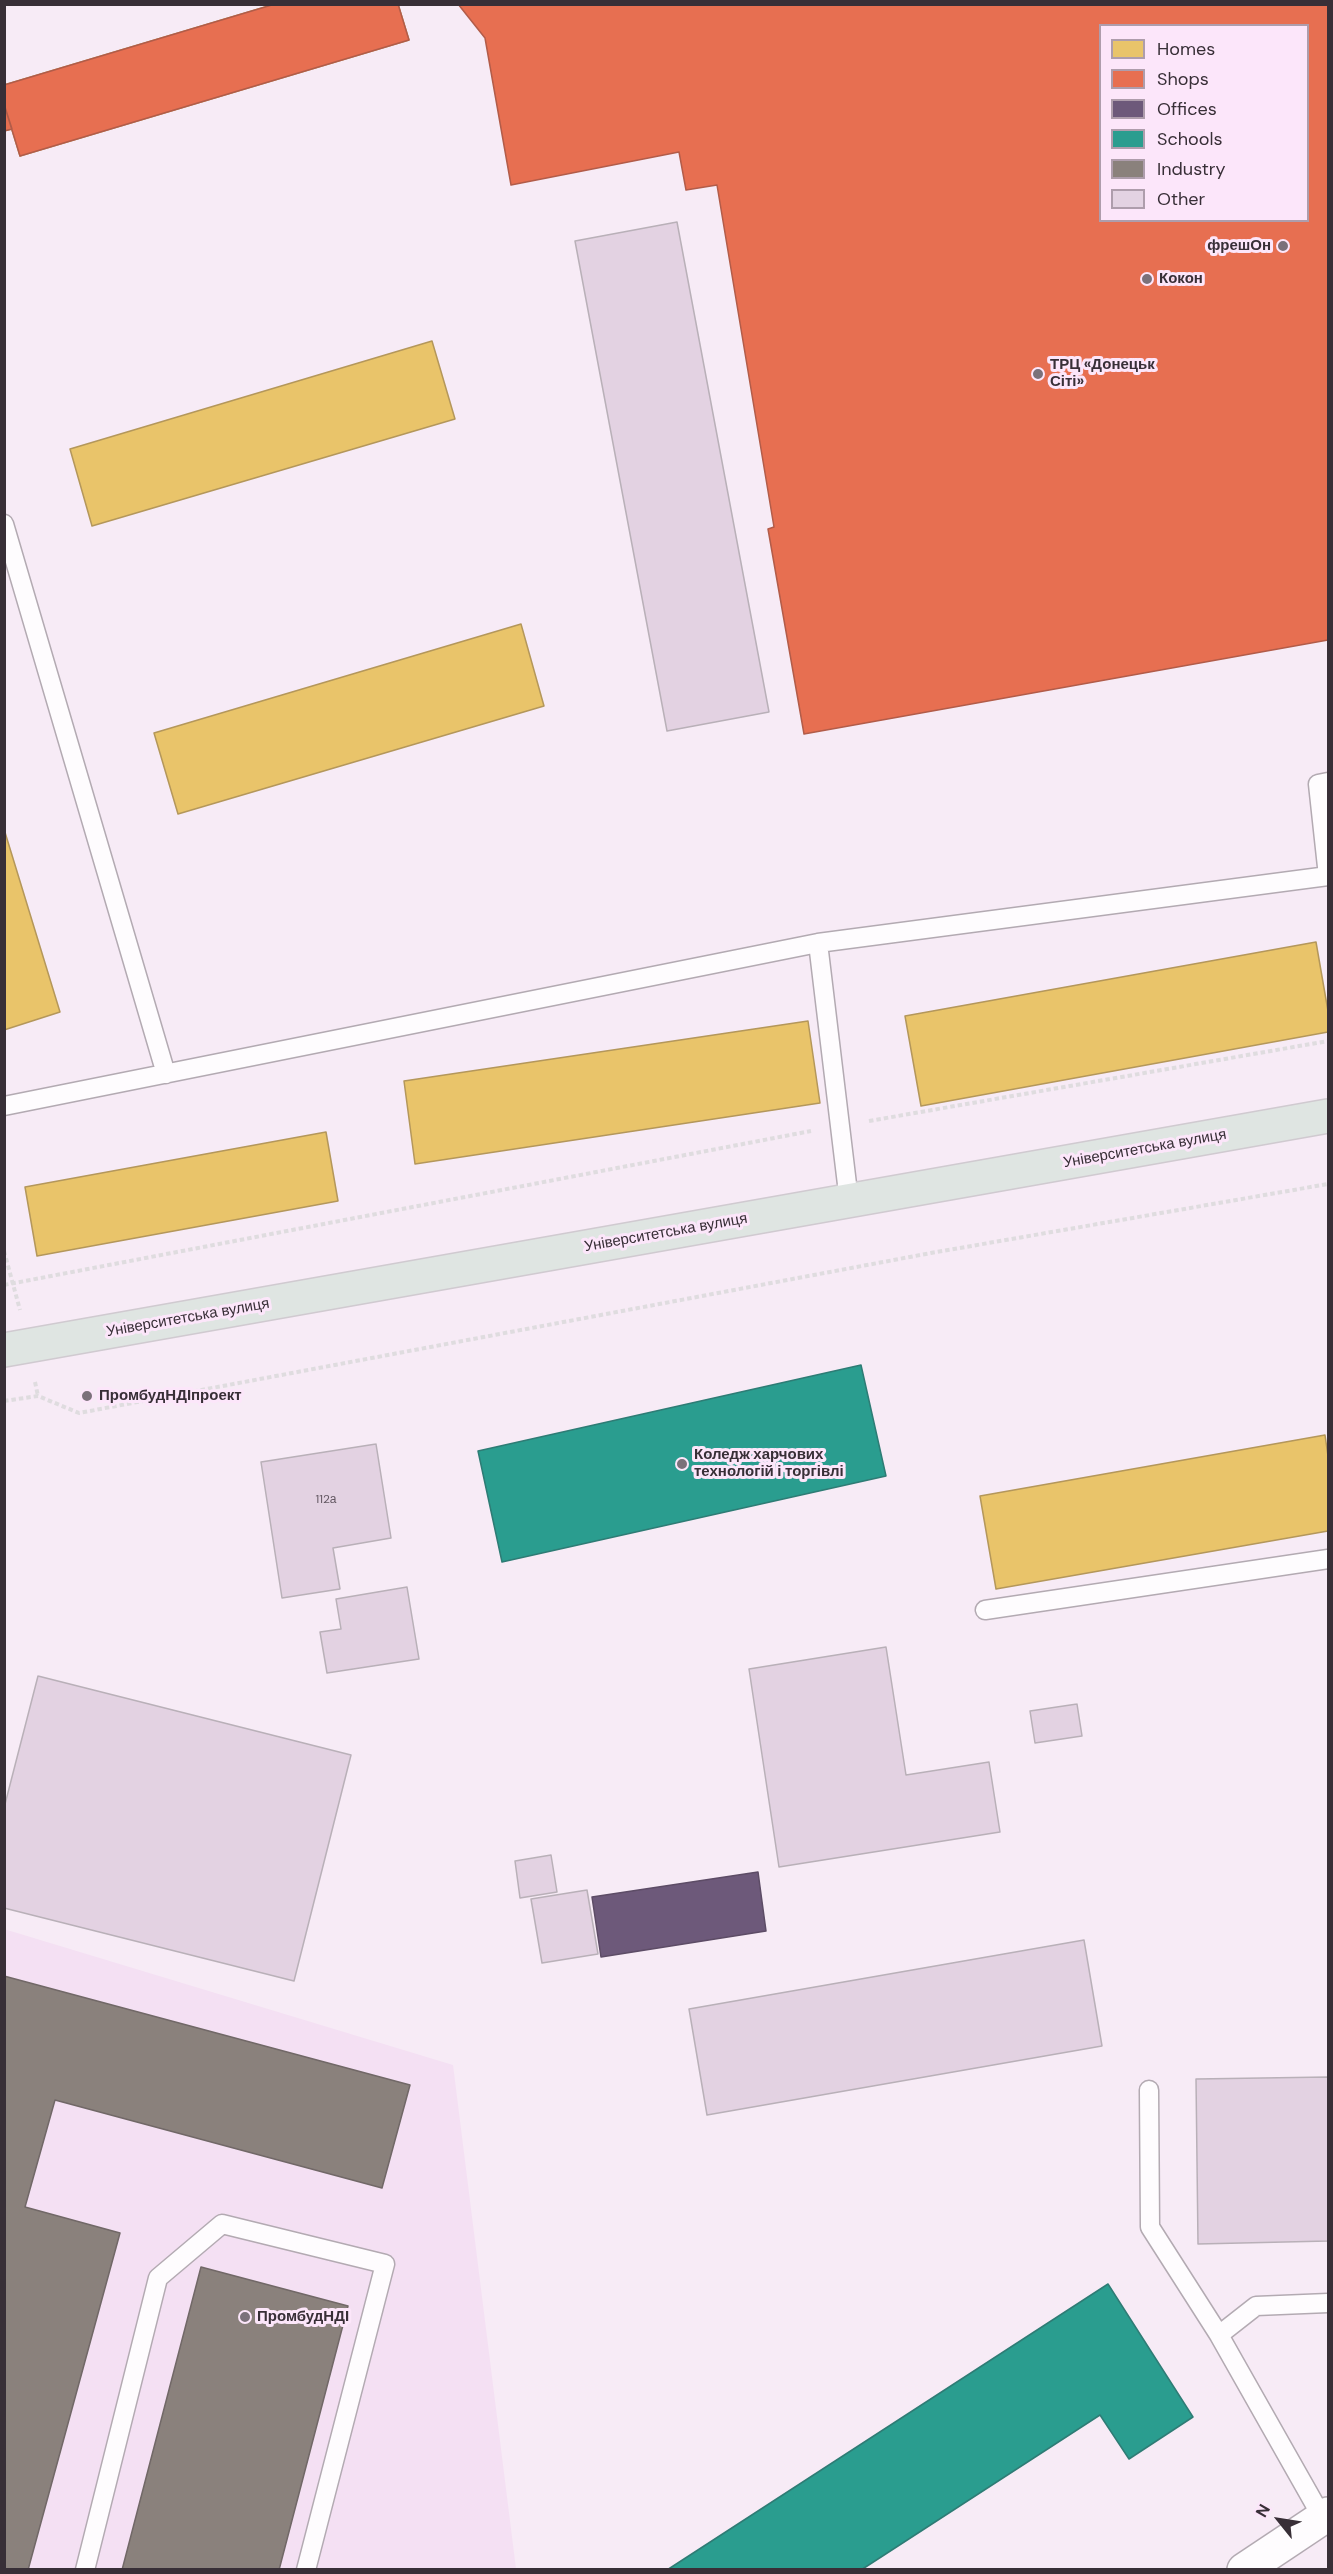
<!DOCTYPE html>
<html>
<head>
<meta charset="utf-8">
<style>
	body { margin:0 }
	#map { position:relative; width:1333px; height:2574px; overflow:hidden; background:#f7ebf6; font-family:"DM Sans",sans-serif }
	canvas { display:block }
	.frame { position:absolute; inset:0; border:6px solid #382f37; pointer-events:none }
	.legend { position:absolute; left:1099px; top:24px; width:210px; height:198px; box-sizing:border-box; background:#fce6fa; border:2px solid #ae9dac; margin:0; padding:8px 10px; list-style:none; font-size:18px; color:#382f37 }
	.legend li { display:flex; align-items:center; gap:12px; height:30px }
	.legend b { width:30px; border:2px solid #ae9dac }
	.north { position:absolute; left:1249px; top:2490px; width:60px; height:60px; -webkit-text-stroke:4px #fce6fa; paint-order:stroke; rotate:300deg; font-size:16px; font-weight:700; line-height:24px; text-align:center; color:#382f37 }
	.north::after { content:''; display:block; margin:auto; width:21px; height:27px; background:#382f37; clip-path:polygon(50% 0,100% 100%,50% 72%,0 100%) }
</style>
</head>
<body>
<div id="map">
<canvas width="1333" height="2574"></canvas>
<div class="frame"></div>
<ul class="legend">
<li><b style="height:16px;background:#e9c46a"></b>Homes</li>
<li><b style="height:16px;background:#e76f51"></b>Shops</li>
<li><b style="height:16px;background:#6d597a"></b>Offices</li>
<li><b style="height:16px;background:#2a9d8f"></b>Schools</li>
<li><b style="height:16px;background:#8a817c"></b>Industry</li>
<li><b style="height:16px;background:#e3d2e2"></b>Other</li>
</ul>
<div class="north">N</div>
</div>
<script>
const c = document.querySelector('canvas').getContext('2d');
c.lineJoin = 'round';
function paint(path, color) { c.fillStyle = color; c.fill(path, 'evenodd'); }
const shape = rows => new Path2D(rows.map(r => 'M' + r).join(''));
function trace(path, color, width, dash) { c.strokeStyle = color; c.lineWidth = width; c.lineCap = dash ? 'butt' : 'round'; c.setLineDash(dash || []); c.stroke(path); }
function drawText(font, color, halo, rows, align = 'center') {
  c.font = font + ' "DM Sans",sans-serif'; c.lineWidth = 6; c.setLineDash([]); c.textBaseline = 'middle'; c.strokeStyle = halo; c.fillStyle = color; for (const [text, x, y, turn = 0] of rows) {
    c.save(); c.translate(x, y); c.rotate((+turn || 0) * Math.PI / 180); c.textAlign = isNaN(turn) ? turn : align; if (halo) c.strokeText(text, 0, 0); c.fillText(text, 0, 0); c.restore();
  }
}
paint(shape([
	[4,1929,453,2065,516,2569,5,2569]
]), '#f4e0f3');
const homes = shape([
	[275,4,398,4,409,40,20,156,4,104,4,85,275,4],
	[4,104,12,129,4,131,4,104],
	[432,341,455,419,92,526,70,449,432,341],
	[521,624,544,706,178,814,154,733,521,624],
	[4,829,60,1012,4,1030,4,829],
	[1316,942,1328,1011,1328,1032,921,1106,905,1016,1316,942],
	[808,1021,820,1103,415,1164,404,1081,808,1021],
	[326,1132,338,1201,37,1256,25,1187,326,1132],
	[1325,1435,1328,1456,1328,1531,996,1589,980,1496,1325,1435]
]);
paint(homes, '#e9c46a');
trace(homes, '#b4975b', 1.5);
const shops = shape([
	[4,4,398,4,409,40,20,156,4,104,4,4],
	[4,4,275,4,4,85,4,4],
	[458,4,1328,4,1328,640,804,734,768,529,774,527,717,185,686,190,679,152,511,185,485,38,458,4],
	[1100,26,1308,26,1308,220,1100,220,1100,26],
	[4,104,12,129,4,131,4,104]
]);
paint(shops, '#e76f51');
trace(shops, '#b25c49', 1.5);
const offices = shape([
	[758,1872,766,1931,601,1957,592,1897,758,1872]
]);
paint(offices, '#6d597a');
trace(offices, '#5d4c66', 1.5);
const schools = shape([
	[861,1365,886,1476,502,1562,478,1451,861,1365],
	[1108,2284,1193,2417,1129,2459,1100,2415,861,2570,667,2570,1108,2284]
]);
paint(schools, '#2a9d8f');
trace(schools, '#2e7c75', 1.5);
const industry = shape([
	[4,1976,410,2085,382,2188,55,2100,25,2207,120,2233,28,2570,4,2570,4,1976],
	[201,2267,348,2306,279,2570,122,2570,201,2267]
]);
paint(industry, '#8a817c');
trace(industry, '#716867', 1.5);
const building = shape([
	[677,222,769,712,667,731,575,241,677,222],
	[376,1444,391,1538,333,1548,340,1589,282,1598,261,1462,376,1444],
	[407,1587,419,1659,327,1673,320,1632,341,1629,336,1599,407,1587],
	[886,1647,906,1775,989,1762,1000,1832,779,1867,749,1669,886,1647],
	[38,1676,351,1755,294,1981,4,1908,4,1808,38,1676],
	[1077,1704,1082,1736,1035,1743,1030,1711,1077,1704],
	[551,1855,557,1892,520,1898,515,1861,551,1855],
	[587,1890,598,1954,542,1963,531,1899,587,1890],
	[1084,1940,1102,2046,707,2115,689,2009,1084,1940],
	[1328,2077,1328,2241,1198,2244,1196,2079,1328,2077]
]);
paint(building, '#e3d2e2');
trace(building, '#b9b0b8', 1.5);
const service = shape([
	[4,524,166,1074],
	[818,943,1328,876,1318,784,1328,782],
	[4,1106,818,943,849,1201],
	[985,1610,1328,1559],
	[1149,2090,1150,2227,1219,2335,1322,2517],
	[1219,2335,1256,2306,1328,2303],
	[85,2570,158,2278,222,2224,385,2264,306,2570]
]);
const tertiary = shape([
	[1244,2570,1328,2514]
]);
const primary = shape([
	[4,1350,1328,1116]
]);
trace(service, '#b3aab2', 21);
trace(tertiary, '#b3aab2', 36);
trace(primary, '#d0cad0', 36);
trace(shape([
	[869,1121,1328,1041],
	[4,1251,20,1310],
	[4,1285,811,1131],
	[35,1382,38,1396],
	[4,1401,38,1396,79,1413,931,1253,1328,1184]
]), '#dfdcdf', 4, [4.5, 3]);
trace(service, '#fefcfe', 18);
trace(tertiary, '#fefcfe', 33);
trace(primary, '#dfe5e2', 33);
for (const [x, y, r, color] of [
	[1283,246,6,"#7b717a"],
	[1147,279,6,"#7b717a"],
	[1038,374,6,"#7b717a"],
	[87,1396,6,"#7b717a"],
	[682,1464,6,"#7b717a"],
	[245,2317,6,"#7b717a"]
]) { const dot = new Path2D(); dot.arc(x, y, r, 0, 2 * Math.PI); c.fillStyle = color; c.fill(dot); trace(dot, '#fce6fa', 2); }
drawText('12px', '#635862', null, [
	["112а",326,1500]
]);
drawText('bold 15px', '#382f37', '#fce6fa', [
	["фрешОн",1271,246,"right"],
	["Кокон",1159,279],
	["ТРЦ «Донецьк",1050,365],
	["Сіті»",1050,382],
	["ПромбудНДІпроект",99,1396],
	["Коледж харчових",694,1455],
	["технологій і торгівлі",694,1472],
	["ПромбудНДІ",257,2317]
], 'left');
drawText('15px', '#382f37', '#fce6fa', [
	["Університетська вулиця",1145,1149,-10],
	["Університетська вулиця",666,1233,-10],
	["Університетська вулиця",188,1318,-10]
]);
</script>
</body>
</html>
